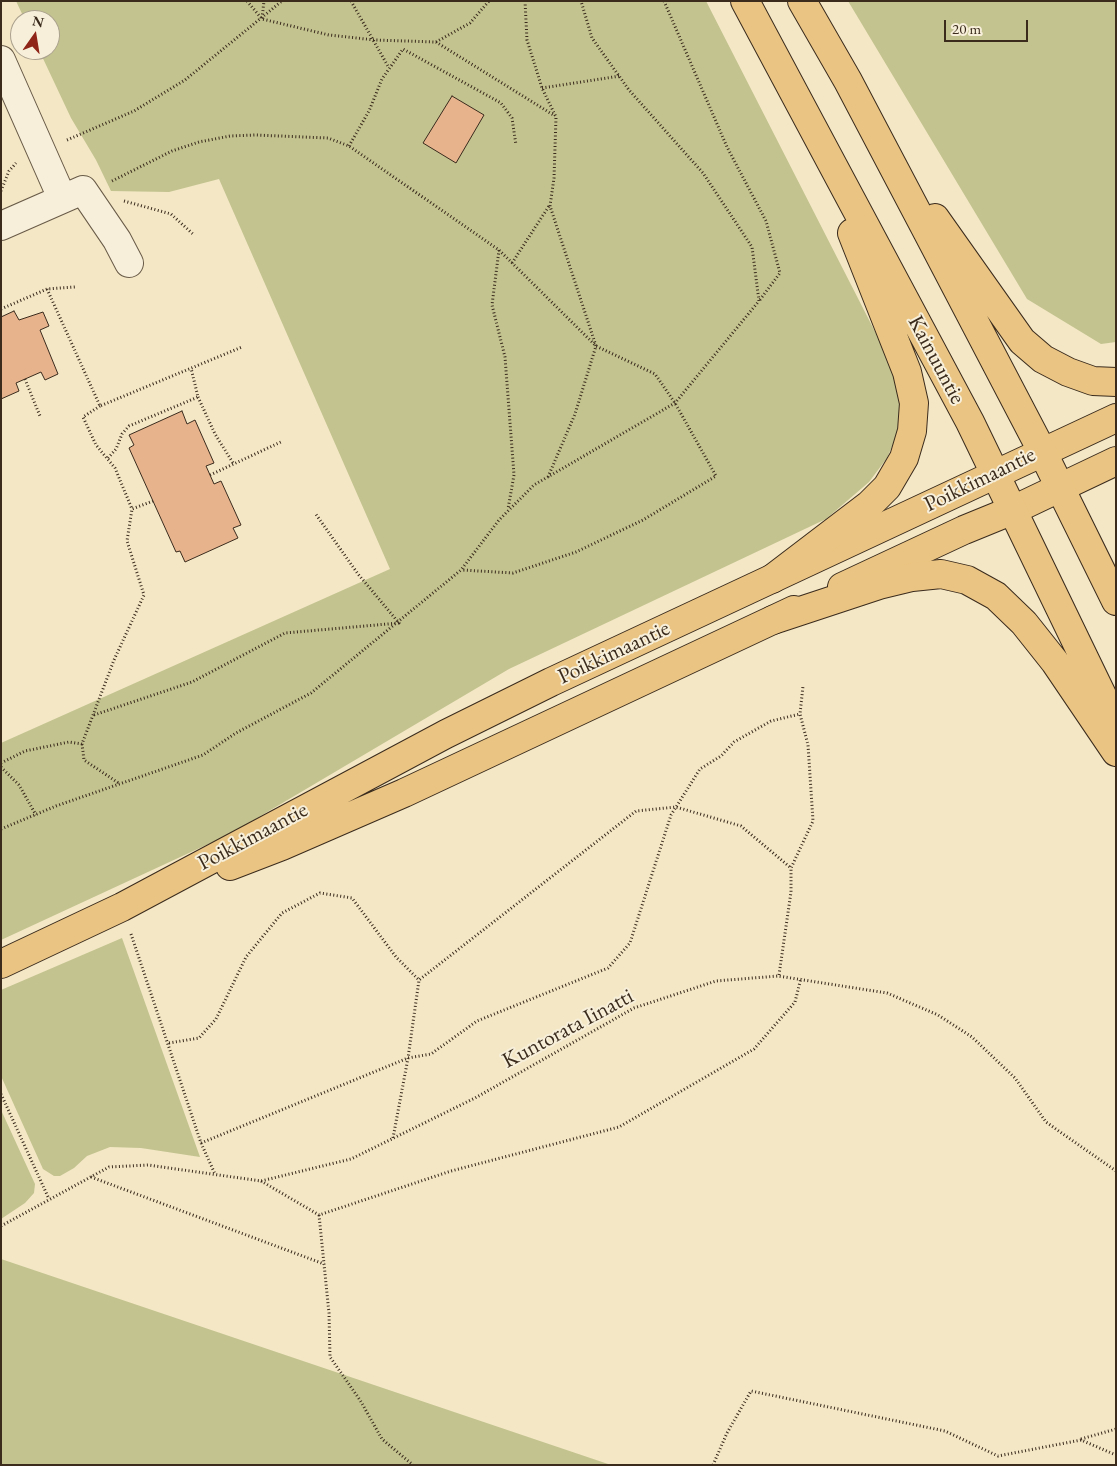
<!DOCTYPE html>
<html>
<head>
<meta charset="utf-8">
<style>
	body { margin:0 }
	#map { position:relative; width:1117px; height:1466px; overflow:hidden; background:#f3e7c5; font-family:"EB Garamond",serif }
	canvas { display:block }
	.frame { position:absolute; inset:0; border:2px solid #3a2b1d; pointer-events:none }
	.north { position:absolute; left:10px; top:10px; width:50px; height:50px; box-sizing:border-box; background:#f7efd9; border:1px solid #aba18e; border-radius:50%; rotate:13deg; font-size:14px; font-weight:700; line-height:20px; text-align:center; color:#3a2b1d }
	.north::after { content:''; display:block; margin:auto; width:18px; height:22px; background:#8f2418; clip-path:polygon(50% 0,100% 100%,50% 72%,0 100%) }
	.scale { position:absolute; left:944px; top:20px; width:84px; height:22px; box-sizing:border-box; border:2px solid #3a2b1d; border-top:0; padding-left:6px; font-size:15px; line-height:18px; white-space:nowrap; color:#3a2b1d; -webkit-text-stroke:4px #f7efd9; paint-order:stroke }
</style>
</head>
<body>
<div id="map">
<canvas width="1117" height="1466"></canvas>
<div class="frame"></div>
<div class="north">N</div>
<div class="scale">20 m</div>
</div>
<script>
const c = document.querySelector('canvas').getContext('2d');
c.lineJoin = 'round';
function paint(path, color) { c.fillStyle = color; c.fill(path, 'evenodd'); }
const shape = rows => new Path2D(rows.map(r => 'M' + r).join(''));
function trace(path, color, width, dash) { c.strokeStyle = color; c.lineWidth = width; c.lineCap = dash ? 'butt' : 'round'; c.setLineDash(dash || []); c.stroke(path); }
function drawText(font, color, halo, rows, align = 'center') {
  c.font = font + ' "EB Garamond",serif'; c.lineWidth = 4; c.setLineDash([]); c.textBaseline = 'middle'; c.strokeStyle = halo; c.fillStyle = color; for (const [text, x, y, turn = 0] of rows) {
    c.save(); c.translate(x, y); c.rotate((+turn || 0) * Math.PI / 180); c.textAlign = isNaN(turn) ? turn : align; if (halo) c.strokeText(text, 0, 0); c.fillText(text, 0, 0); c.restore();
  }
}
paint(shape([
	[16,1,706,1,890,361,901,401,898,433,887,458,869,482,826,519,509,669,230,834,1,940,1,743,390,569,219,179,169,192,111,191,96,160,71,118,39,50,50,50,50,20,25,20],
	[848,1,1116,1,1116,342,1101,344,1027,299],
	[122,938,200,1157,141,1148,110,1147,87,1156,74,1168,60,1176,54,1176,43,1169,1,1076,1,990],
	[1,1110,35,1184,34,1193,25,1203,1,1219],
	[1,1259,611,1465,1,1465]
]), '#c3c38f');
const building = shape([
	[452,96,484,115,456,163,423,143,452,96],
	[14,311,19,320,43,312,49,326,40,330,58,374,45,380,41,372,16,383,19,391,1,399,1,317,14,311],
	[182,411,187,424,195,420,214,463,206,466,214,484,221,481,241,525,233,528,238,538,185,562,180,551,176,552,129,448,134,445,129,435,182,411]
]);
paint(building, '#e6b38d');
trace(building, '#3a2b1d', 1);
const minor = shape([
	[1,60,62,198],
	[1,226,83,190,117,240,129,263]
]);
const major = shape([
	[842,587,964,530,1013,510,1116,461],
	[230,866,282,846,404,793,794,610],
	[1,964,122,907,446,734,551,682,1116,418]
]);
const highway = shape([
	[745,1,970,422,1116,724],
	[802,1,848,81,928,233,1042,451,1116,601],
	[935,218,1022,341,1043,359,1068,372,1093,381,1116,382],
	[772,579,869,505,887,487,904,458,912,431,914,403,907,372,852,233],
	[773,620,879,585,912,577,941,574,967,580,996,596,1024,623,1055,662,1116,752]
]);
trace(minor, '#685a47', 30);
trace(major, '#3a2b1d', 30);
trace(highway, '#3a2b1d', 30);
trace(shape([
	[247,1,262,19,329,35,375,40,436,42,555,116],
	[351,1,389,68],
	[525,1,527,40,542,88,556,117,554,178,550,206,596,346,575,414,548,477],
	[664,1,727,147,766,221,780,273,759,301],
	[262,18,264,1],
	[436,42,470,23,489,1],
	[542,88,620,76],
	[67,140,134,111,185,80,282,1],
	[349,146,369,111,382,79,403,49,501,103,512,118,516,145],
	[112,181,172,151,199,142,230,136,255,135,328,138,349,146,499,250,596,346,655,374,675,403,716,476,643,520,576,552,513,573,462,570],
	[1,191,9,171,16,163],
	[124,201,171,214,194,235],
	[499,250,492,305,505,357,514,475,508,509],
	[512,263,549,206],
	[47,289,100,406,242,347],
	[1,309,47,289,75,287],
	[25,379,40,416],
	[198,397,215,434,233,463],
	[100,406,83,417,96,445,115,468,132,509,153,501],
	[108,458,116,449,122,434,129,426,198,397,191,368],
	[210,475,283,441],
	[94,715,192,682,285,633,399,623,358,574,315,513],
	[82,744,84,760,120,784],
	[1,763,25,751,69,742,82,744,114,660,144,595,127,541,132,509],
	[1,767,19,785,36,815],
	[1,829,56,806,203,755,236,733,311,693,461,570,499,520,534,485,675,403,759,301,752,247,703,173,629,90,592,38,581,1],
	[131,934,201,1143,215,1174],
	[779,975,791,892,791,868,813,821,808,745,800,714,803,686],
	[169,1043,199,1038,216,1019,246,957,282,913,320,893,352,898,396,957,419,980,636,811,676,807,741,826,791,868],
	[1,1094,49,1199],
	[393,1138,408,1058,419,980],
	[201,1143,408,1058,431,1054,477,1021,608,968,630,943,671,815,700,769,721,756,734,742,771,721,800,714],
	[91,1177,324,1264],
	[261,1181,319,1215,451,1171,619,1127,754,1049,795,1002,801,978],
	[319,1215,329,1313,330,1357,360,1400,382,1439,413,1465],
	[1,1226,109,1167,148,1165,261,1181,351,1159,475,1098,634,1008,716,981,778,976,887,993,938,1015,972,1037,1015,1078,1046,1122,1116,1171],
	[1081,1439,1116,1429],
	[713,1465,727,1433,751,1391,945,1431,998,1456,1081,1440,1116,1455]
]), '#3a2b1d', 3, [1, 2.5]);
trace(minor, '#f7efd9', 28);
trace(major, '#eac482', 28);
trace(highway, '#eac482', 28);
drawText('22px', '#3a2b1d', '#f7efd9', [
	["Kainuuntie",936,360,62],
	["Poikkimaantie",980,480,-26],
	["Poikkimaantie",614,653,-25],
	["Poikkimaantie",253,837,-28],
	["Kuntorata Iinatti",568,1029,-28]
]);
</script>
</body>
</html>
